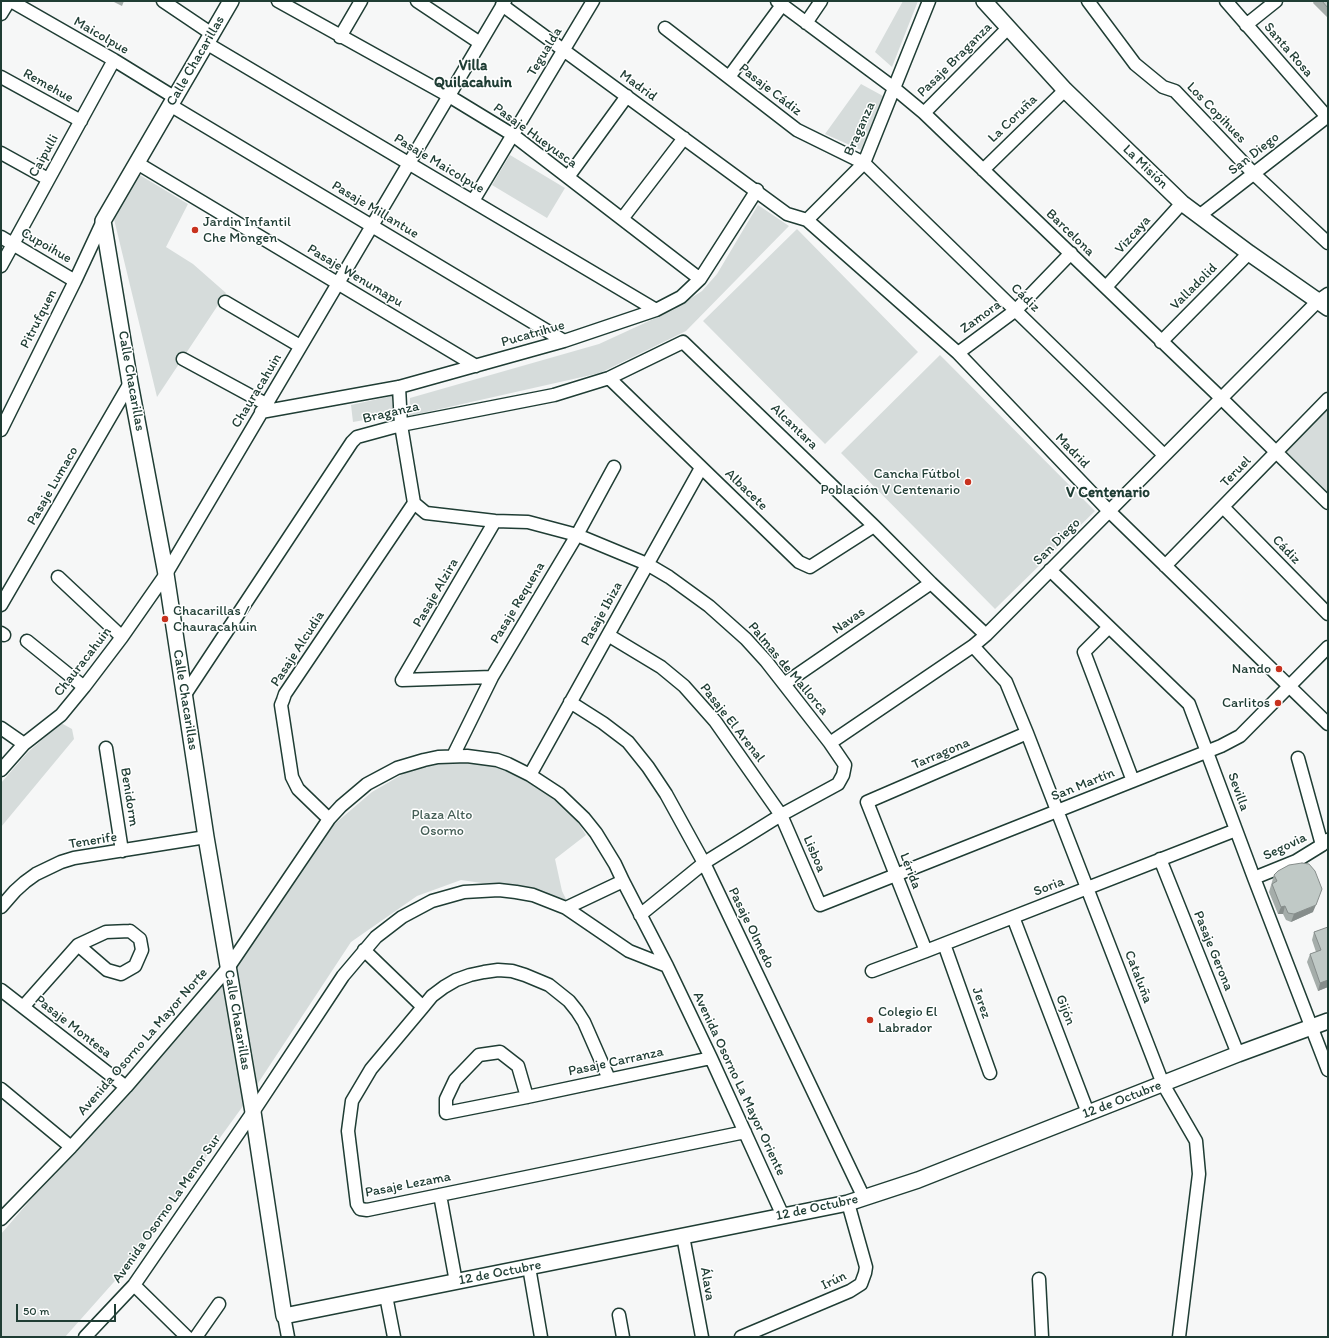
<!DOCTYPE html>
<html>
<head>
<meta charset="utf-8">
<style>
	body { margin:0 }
	#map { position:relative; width:1329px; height:1338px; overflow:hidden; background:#f6f7f7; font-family:Itim,sans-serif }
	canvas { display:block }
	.frame { position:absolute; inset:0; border:2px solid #1f3d34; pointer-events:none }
	.scale { position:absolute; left:16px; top:1304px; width:100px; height:18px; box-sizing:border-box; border:2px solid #1f3d34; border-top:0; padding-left:5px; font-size:12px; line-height:14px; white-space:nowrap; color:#1f3d34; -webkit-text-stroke:3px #fff; paint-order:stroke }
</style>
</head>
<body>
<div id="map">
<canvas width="1329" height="1338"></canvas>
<div class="frame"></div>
<div class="scale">50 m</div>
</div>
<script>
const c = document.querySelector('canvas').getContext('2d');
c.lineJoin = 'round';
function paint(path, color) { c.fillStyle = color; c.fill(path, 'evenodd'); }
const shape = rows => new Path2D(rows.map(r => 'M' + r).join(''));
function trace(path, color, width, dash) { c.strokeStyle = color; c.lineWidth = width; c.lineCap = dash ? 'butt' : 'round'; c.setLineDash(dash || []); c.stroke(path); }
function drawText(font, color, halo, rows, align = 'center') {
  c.font = font + ' Itim,sans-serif'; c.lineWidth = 3; c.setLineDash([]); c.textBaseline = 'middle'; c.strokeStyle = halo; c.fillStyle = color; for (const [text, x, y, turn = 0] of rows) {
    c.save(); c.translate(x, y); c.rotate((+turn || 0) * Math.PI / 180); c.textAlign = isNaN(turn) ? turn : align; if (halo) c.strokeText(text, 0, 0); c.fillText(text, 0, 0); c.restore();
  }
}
paint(shape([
	[903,1,918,1,892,67,875,52],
	[861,84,883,96,861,150,825,134],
	[510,155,565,188,547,218,492,185],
	[138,174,188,204,166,247,193,264,226,293,157,397,113,215],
	[758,205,789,226,686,331,600,373,409,416,410,398,599,344,673,310,702,291,717,274],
	[797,229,918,352,825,444,703,321],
	[940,355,1095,511,995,609,841,453],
	[392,396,393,415,353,422,351,405],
	[1328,403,1328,495,1281,451],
	[61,723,72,729,74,739,1,827,1,783,27,753],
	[456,761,495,766,522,778,546,793,575,818,586,835,555,859,562,891,568,903,496,885,461,880,417,896,351,942,243,1106,121,1274,65,1337,1,1337,1,1234,227,971,331,827,372,792,403,774,428,763]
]), '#d6dcdb');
const minor = shape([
	[11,1,114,60,174,97],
	[163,1,212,34],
	[278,1,449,96,513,135,700,279],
	[417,1,480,43],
	[777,1,894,88,924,113,1221,398,1328,503],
	[1088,1,1135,64,1163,87,1175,91,1254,174,1328,243],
	[1226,1,1328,118],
	[502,5,787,214,807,220,864,163,929,1],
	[1,14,9,1],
	[806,23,821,1],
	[1246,25,1276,1],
	[665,28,797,130,864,163,1164,455],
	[340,37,361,1],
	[206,43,656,310],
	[1,77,81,121],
	[729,77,782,5],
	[170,105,564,341],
	[924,113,1008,28],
	[1,153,48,179],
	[137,163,476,366],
	[983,170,1065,90],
	[568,177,627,96],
	[473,201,593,1],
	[1199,216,1328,116],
	[622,219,684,138],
	[807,220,958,353,1109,511,1328,724],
	[1,237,75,281],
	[1,266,114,60],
	[1106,287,1182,203],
	[225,302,300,346],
	[1161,342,1249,253],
	[958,353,1016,310,1071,253],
	[183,359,266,404],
	[609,378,799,562,810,567,874,526],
	[399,387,401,425,414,503,426,513,495,521,528,522,577,535,647,564,669,577,709,606,746,639,766,661,784,684,830,743,845,765,843,775,838,784,781,815,704,863,640,915],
	[261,412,399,387,564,341,656,310,681,297,700,279,757,190],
	[1,430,75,281,103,221],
	[1223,507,1328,614],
	[1165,566,1328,399],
	[1050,570,1189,704,1254,878,1328,1070],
	[58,577,122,637],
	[1,605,130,383],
	[1109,627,1084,652,1133,781],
	[1,633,4,635],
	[608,635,661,667,684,686,715,721,781,815,820,905,1221,746,1240,736,1328,647],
	[27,641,84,687],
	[973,646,1006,682,1027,733,1163,1084,1196,1141,1199,1174,1179,1337],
	[402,680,495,521],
	[402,680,492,677],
	[784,684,931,583],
	[184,696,352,442,357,437,401,425,554,395,609,378,683,342,874,526,931,583,986,635],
	[570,702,603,723,628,742,648,767,666,794,704,863,864,1198],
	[1,728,24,744],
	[830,743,973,646,986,635,1318,301,1328,294],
	[106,748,122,851],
	[453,756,492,677,577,535,614,467],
	[1298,758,1322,845],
	[1,770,24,744,61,715,84,687,122,637,166,574,505,1],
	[530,775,701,468],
	[329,819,298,789,292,777,281,705,283,700,285,694,414,503],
	[1160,859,1238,1054],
	[1254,878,1296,861,1322,845,1327,840],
	[1,907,15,891,25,882,36,874,61,862,74,858,206,837],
	[566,908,623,881],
	[1013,917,1088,1113],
	[130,931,140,939,142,950,135,966,121,974,107,970,78,945,106,932,130,931],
	[944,944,990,1073],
	[364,950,423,1007],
	[926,951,867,802,1027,733],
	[872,971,926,951,1236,830],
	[1,990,126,1087],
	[23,1007,78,945],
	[609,1079,584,1022,577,1011,569,1001,549,985,525,975,512,971,498,970,484,972,470,975,456,980,444,987,432,996,423,1007,371,1069,352,1101,348,1131,357,1204,360,1209,367,1210,745,1132],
	[1,1089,71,1147],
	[527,1097,518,1066,500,1052,479,1055,455,1080,446,1099,446,1113,527,1097,711,1058],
	[440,1195,456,1282],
	[1,1219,71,1147,126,1087,228,968,329,819,341,806,367,784,397,768,424,760,438,757,467,756,497,760,508,764,530,775,559,794,584,818,596,833,615,864,623,881,667,966,711,1058,783,1216],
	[683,1236,702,1337],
	[529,1267,541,1337],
	[1039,1279,1042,1337],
	[134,1285,187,1337],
	[386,1296,394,1337],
	[619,1315,623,1337],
	[284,1316,288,1337],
	[85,1337,134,1285,253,1112,343,976,376,937,402,917,432,901,464,892,499,890,516,892,533,895,566,908,629,951,667,966],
	[196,1337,219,1304],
	[741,1337,850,1291,861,1284,865,1273,866,1267,848,1203]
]);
const tertiary = shape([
	[231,1,103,221,130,383,166,574,206,837,253,1112,284,1316,848,1203,918,1180,1238,1054,1328,1021],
	[984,1,1065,90,1182,203,1249,253,1328,308]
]);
trace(minor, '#1f3d34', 15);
trace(tertiary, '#1f3d34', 18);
trace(minor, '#fff', 12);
trace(tertiary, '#fff', 15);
paint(shape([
	[112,1,124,1,122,6],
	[1314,1,1328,1,1328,18,1313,3],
	[1274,875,1313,912,1291,922,1286,920,1283,914,1278,914,1269,892],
	[1328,927,1328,987,1318,991,1307,962,1310,954,1316,952,1312,940,1314,932]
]), '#a5adaa');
paint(shape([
	[1316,905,1313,912,1291,922,1294,914],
	[1285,906,1283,914,1278,914,1281,907],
	[1328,980,1328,987,1318,991,1320,983]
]), '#868d8b');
const building = shape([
	[1322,1,1328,1,1328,8,1322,1],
	[1302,863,1309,864,1315,871,1322,889,1316,905,1294,914,1288,913,1285,906,1281,907,1272,884,1277,881,1274,875,1278,871,1289,865,1302,863],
	[1328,927,1328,980,1320,983,1310,954,1321,950,1314,932,1328,927]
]);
paint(building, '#c0c9c6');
trace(building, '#868d8b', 1);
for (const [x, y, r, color] of [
	[195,230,4,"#c8321e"],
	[968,482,4,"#c8321e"],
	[165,619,4,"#c8321e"],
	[1279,669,4,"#c8321e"],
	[1278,703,4,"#c8321e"],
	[870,1020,4,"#c8321e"]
]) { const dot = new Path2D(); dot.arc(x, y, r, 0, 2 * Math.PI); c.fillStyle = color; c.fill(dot); trace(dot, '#fff', 1.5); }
drawText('14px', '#1f3d34', '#fff', [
	["Maicolpue",101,36,30],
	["Santa Rosa",1288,50,49],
	["Tegualda",545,52,-59],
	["Pasaje Braganza",955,60,-45],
	["Calle Chacarillas",196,61,-60],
	["Remehue",48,86,29],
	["Madrid",638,86,36],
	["Pasaje Cádiz",770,90,38],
	["Los Copihues",1216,113,46],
	["La Coruña",1013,119,-44],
	["Braganza",860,129,-66],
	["Pasaje Hueyusca",535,136,36],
	["San Diego",1254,154,-38],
	["Caipulli",44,156,-61],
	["Pasaje Maicolpue",439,164,31],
	["La Misión",1145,167,44],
	["Pasaje Millantue",375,210,31],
	["Barcelona",1070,233,44],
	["Vizcaya",1133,235,-48],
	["Cupoihue",46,246,30],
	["Pasaje Wenumapu",355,276,31],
	["Valladolid",1194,287,-45],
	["Cádiz",1025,298,44],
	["Zamora",981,317,-36],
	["Pitrufquen",39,319,-63],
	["Pucatrihue",533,334,-16],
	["Calle Chacarillas",131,381,80],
	["Chauracahuin",257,391,-59],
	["Braganza",391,413,-13],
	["Alcantara",794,427,44],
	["Madrid",1072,451,46],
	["Teruel",1236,472,-46],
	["Pasaje Lumaco",53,486,-60],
	["Albacete",746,490,44],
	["San Diego",1057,542,-45],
	["Cádiz",1286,550,46],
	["Pasaje Alzira",436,593,-60],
	["Pasaje Requena",518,603,-59],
	["Pasaje Ibiza",602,614,-61],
	["Navas",849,621,-35],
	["Pasaje Alcudia",298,649,-57],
	["Chauracahuin",83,662,-52],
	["Palmas de Mallorca",788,669,50],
	["Calle Chacarillas",185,700,81],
	["Pasaje El Arenal",732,723,52],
	["Tarragona",941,754,-23],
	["San Martín",1083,785,-22],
	["Sevilla",1238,792,70],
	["Benidorm",129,797,81],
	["Tenerife",93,841,-9],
	["Segovia",1285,847,-26],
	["Lisboa",814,854,67],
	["Lérida",910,871,69],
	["Soria",1049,887,-21],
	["Pasaje Olmedo",751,928,64],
	["Pasaje Gerona",1213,951,68],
	["Cataluña",1138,977,69],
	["Jerez",981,1003,70],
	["Gijón",1065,1010,69],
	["Calle Chacarillas",237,1020,80],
	["Pasaje Montesa",73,1027,38],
	["Avenida Osorno La Mayor Norte",143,1042,-49],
	["Pasaje Carranza",616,1062,-12],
	["Avenida Osorno La Mayor Oriente",739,1084,65],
	["12 de Octubre",1122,1100,-21],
	["Pasaje Lezama",408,1185,-11],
	["12 de Octubre",817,1208,-12],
	["Avenida Osorno La Menor Sur",167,1209,-55],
	["12 de Octubre",500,1273,-11],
	["Irún",834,1281,-25],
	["Álava",707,1284,80]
]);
drawText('14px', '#1f3d34', '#fff', [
	["Jardin Infantil",203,222],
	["Che Mongen",203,238],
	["Cancha Fútbol",960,474,"right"],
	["Población V Centenario",960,490,"right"],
	["Chacarillas /",173,611],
	["Chauracahuin",173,627],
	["Nando",1271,669,"right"],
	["Carlitos",1270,703,"right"],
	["Colegio El",878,1012],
	["Labrador",878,1028]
], 'left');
drawText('14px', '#445d55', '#fff', [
	["Plaza Alto",442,815],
	["Osorno",442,831]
]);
drawText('bold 15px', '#1f3d34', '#fff', [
	["Villa",473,66],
	["Quilacahuin",473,83],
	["V Centenario",1108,493]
]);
</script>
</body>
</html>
